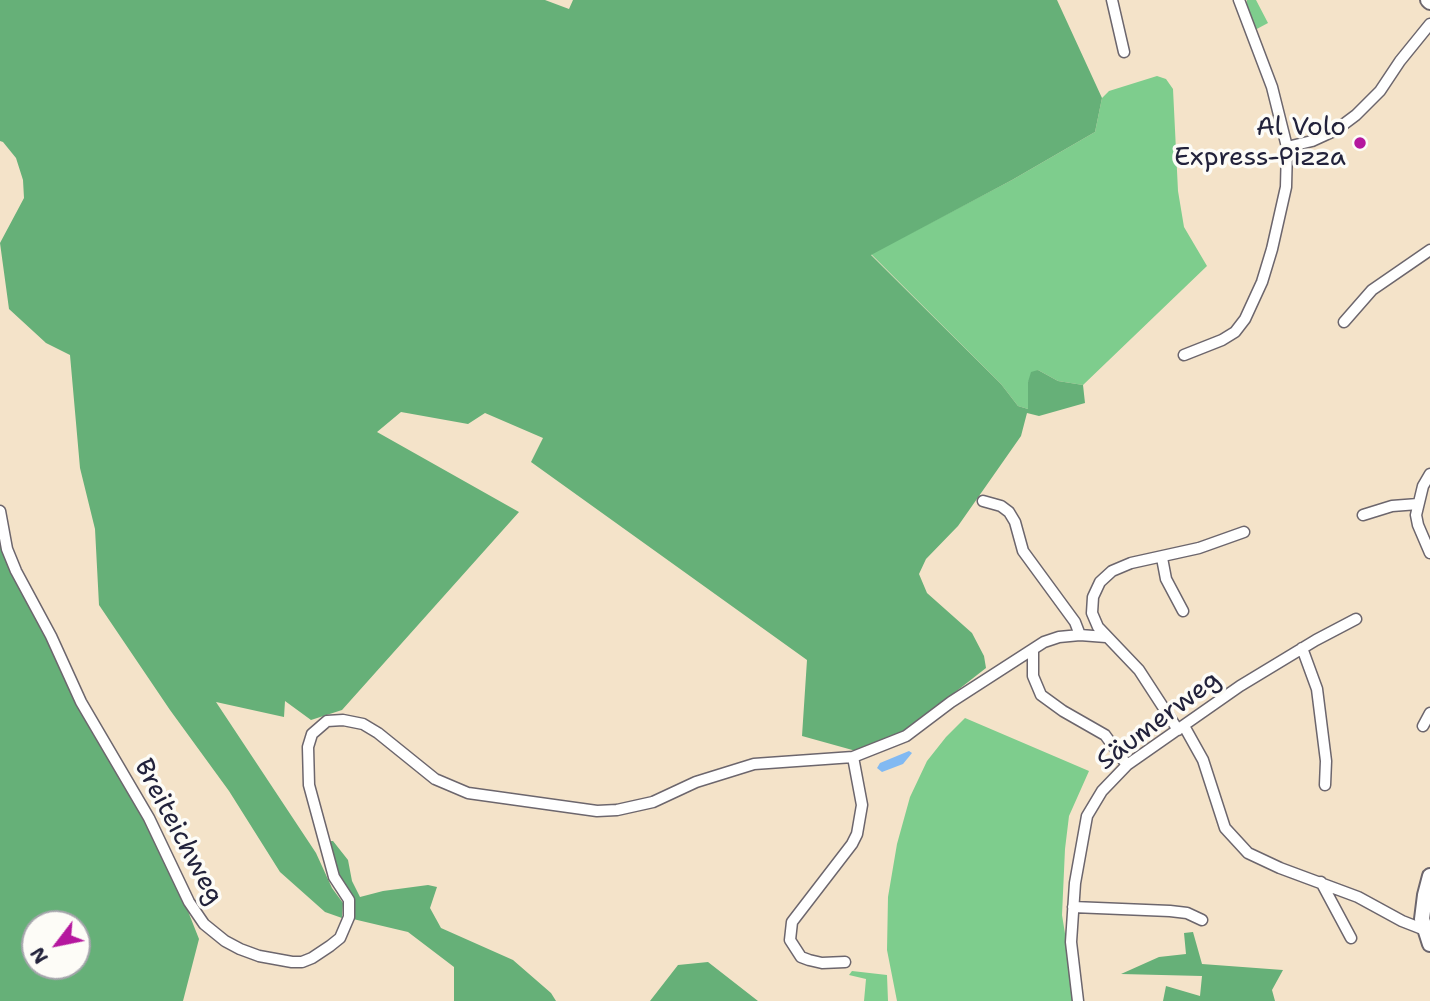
<!DOCTYPE html>
<html>
<head>
<meta charset="utf-8">
<style>
	body { margin:0 }
	#map { position:relative; width:1430px; height:1001px; overflow:hidden; background:#f4e3c9; font-family:"Shantell Sans",sans-serif }
	canvas { display:block }
	.north { position:absolute; left:21px; top:910px; width:70px; height:70px; box-sizing:border-box; background:#fdfcf7; border:2px solid #a5a5ac; border-radius:50%; rotate:238deg; font-size:19px; font-weight:700; line-height:28px; text-align:center; color:#22223b }
	.north::after { content:''; display:block; margin:auto; width:24px; height:32px; background:#b5179e; clip-path:polygon(50% 0,100% 100%,50% 72%,0 100%) }
</style>
</head>
<body>
<div id="map">
<canvas width="1430" height="1001"></canvas>
<div class="north">N</div>
</div>
<script>
const c = document.querySelector('canvas').getContext('2d');
c.lineJoin = 'round';
function paint(path, color) { c.fillStyle = color; c.fill(path, 'evenodd'); }
const shape = rows => new Path2D(rows.map(r => 'M' + r).join(''));
function trace(path, color, width, dash) { c.strokeStyle = color; c.lineWidth = width; c.lineCap = dash ? 'butt' : 'round'; c.setLineDash(dash || []); c.stroke(path); }
function drawText(font, color, halo, rows, align = 'center') {
  c.font = font + ' "Shantell Sans",sans-serif'; c.lineWidth = 7; c.setLineDash([]); c.textBaseline = 'middle'; c.strokeStyle = halo; c.fillStyle = color; for (const [text, x, y, turn = 0] of rows) {
    c.save(); c.translate(x, y); c.rotate((+turn || 0) * Math.PI / 180); c.textAlign = isNaN(turn) ? turn : align; if (halo) c.strokeText(text, 0, 0); c.fillText(text, 0, 0); c.restore();
  }
}
paint(shape([
	[1247,0,1256,0,1268,23,1253,31,1245,9],
	[1157,76,1166,79,1173,89,1178,191,1184,227,1207,266,1083,385,1058,381,1038,370,1028,382,1028,409,1018,406,1001,384,871,254,1012,180,1095,132,1102,98,1109,91],
	[965,718,1089,771,1069,816,1065,849,1062,915,1076,1001,897,1001,887,950,888,897,897,844,910,797,927,761,946,737],
	[852,971,887,975,888,1001,864,1001,866,979,849,975]
]), '#7ecd8d');
paint(shape([
	[0,0,545,0,569,9,573,0,1057,0,1102,98,1095,132,1012,180,871,255,1001,384,1018,406,1028,409,1028,382,1031,372,1038,370,1058,381,1083,385,1085,403,1039,416,1027,413,1021,436,958,526,926,559,919,574,927,593,972,633,984,656,986,668,908,729,881,742,856,751,802,736,807,660,531,462,543,438,485,413,468,424,401,412,377,432,519,512,342,710,311,720,285,701,284,717,216,702,316,853,332,888,343,903,342,918,325,912,280,872,229,791,170,710,99,605,95,529,80,468,70,355,46,343,9,309,0,243,24,198,23,180,16,158,3,142,0,141],
	[0,534,109,748,182,896,199,939,183,1001,0,1001],
	[35,924,77,924,77,966,35,966],
	[327,841,333,841,348,860,352,881,360,897,383,891,428,885,437,887,430,908,441,928,513,960,551,993,556,1001,454,1001,454,967,408,932,353,919],
	[1193,932,1202,964,1283,970,1272,990,1275,1001,1163,1001,1166,986,1200,996,1202,976,1121,974,1159,957,1186,954,1184,933],
	[708,962,758,1001,650,1001,678,965]
]), '#66b078');
paint(shape([
	[909,751,912,753,903,764,882,772,877,768,880,763]
]), '#81b9f2');
const street = shape([
	[1112,0,1124,52],
	[1287,147,1312,141,1336,130,1356,115,1380,91,1400,61,1430,24],
	[1344,322,1372,290,1430,250],
	[1184,355,1222,340,1235,332,1245,319,1262,282,1272,249,1286,187,1287,147,1272,87,1239,0],
	[1430,474,1423,486,1416,515,1418,525,1430,553],
	[983,501,1001,506,1009,512,1015,522,1023,551,1075,622,1080,635],
	[0,511,7,549,16,571,51,636,81,702,149,818,189,902,204,924,225,941,240,949,259,956,292,962,302,962,312,958,330,946,340,938,349,917,349,900,334,877,309,785,308,747,312,734,327,721,343,720,363,724,378,733,435,779,468,793,597,811,617,810,653,802,696,782,754,764,853,757,906,736,951,702,1044,642,1059,637,1080,635,1106,637],
	[1363,515,1392,506,1418,504],
	[1162,558,1166,579,1183,611],
	[1302,648,1317,689,1326,761,1325,785],
	[1033,649,1033,676,1041,695,1063,711,1105,735,1127,765],
	[1184,726,1203,760,1225,828,1248,853,1280,868,1358,897,1402,921,1425,930],
	[1423,726,1430,713],
	[1178,730,1139,670,1098,627,1092,613,1093,597,1100,582,1112,571,1131,563,1199,548,1244,532],
	[1321,882,1351,938],
	[1073,907,1170,911,1187,913,1202,920],
	[845,962,822,963,809,960,801,957,790,940,792,922,852,844,857,834,862,805,853,757],
	[1078,1001,1071,942,1075,883,1087,816,1102,791,1127,765,1240,686,1316,640,1356,619]
]);
const secondary = shape([
	[1428,0,1430,2],
	[1430,876,1425,895,1422,919,1430,944]
]);
trace(street, '#6c666d', 13);
trace(secondary, '#6c666d', 18);
trace(street, '#fff', 10);
trace(secondary, '#fff', 14);
for (const [x, y, r, color] of [
	[1360,143,7,"#b5179e"]
]) { const dot = new Path2D(); dot.arc(x, y, r, 0, 2 * Math.PI); c.fillStyle = color; c.fill(dot); trace(dot, '#fdfcf7', 2.5); }
drawText('26px', '#22223b', '#fdfcf7', [
	["Al Volo",1346,128],
	["Express-Pizza",1346,158]
], 'right');
drawText('26px', '#22223b', '#fdfcf7', [
	["Säumerweg",1159,721,-37],
	["Breiteichweg",178,832,62]
]);
</script>
</body>
</html>
